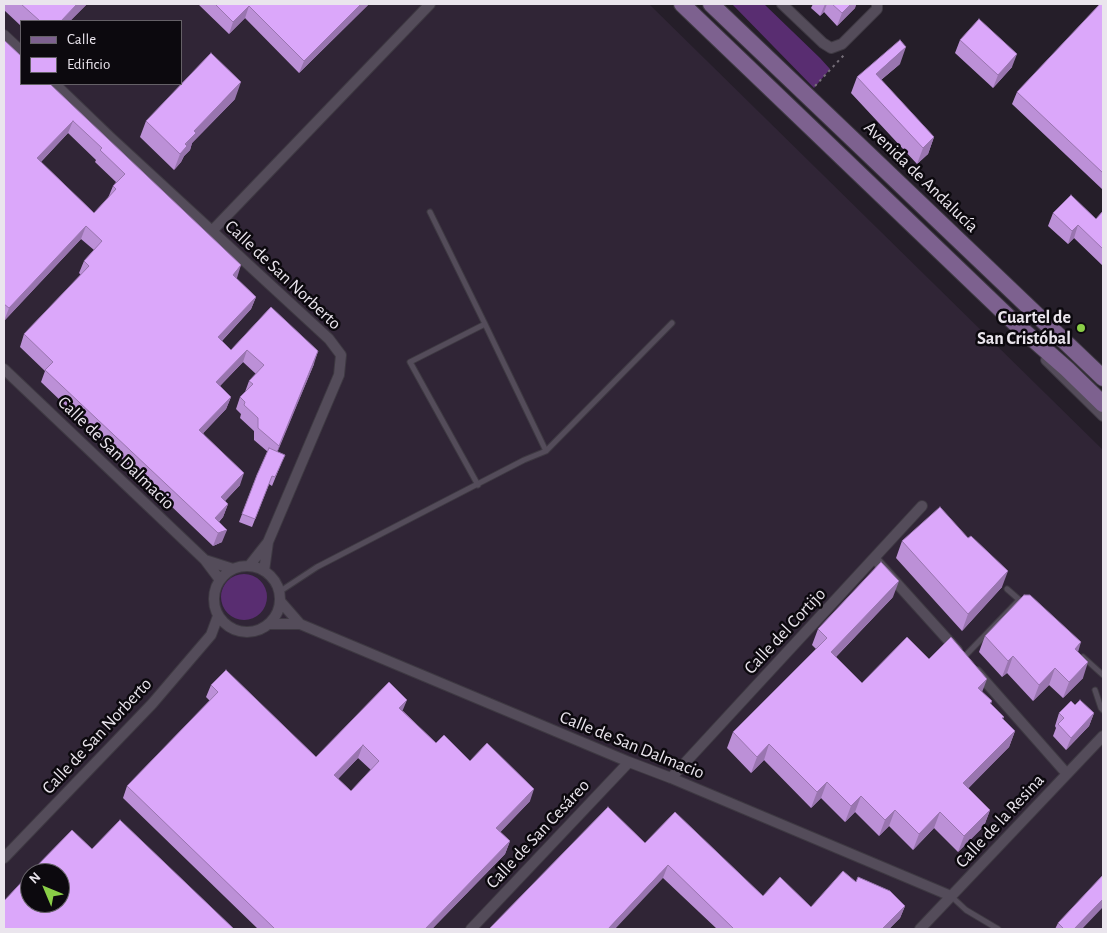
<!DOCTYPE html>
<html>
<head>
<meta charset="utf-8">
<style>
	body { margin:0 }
	#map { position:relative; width:1107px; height:933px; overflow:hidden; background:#251e29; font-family:"Alegreya Sans",sans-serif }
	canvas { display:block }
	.frame { position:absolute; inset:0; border:5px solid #eae5ed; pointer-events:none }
	.legend { position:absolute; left:20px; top:20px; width:162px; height:65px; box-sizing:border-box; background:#0c090e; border:1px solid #656167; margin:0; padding:6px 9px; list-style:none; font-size:15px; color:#eae5ed }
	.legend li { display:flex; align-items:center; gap:10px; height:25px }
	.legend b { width:25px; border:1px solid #656167 }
	.north { position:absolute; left:20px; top:863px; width:50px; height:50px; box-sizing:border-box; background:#0c090e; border:1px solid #656167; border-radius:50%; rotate:315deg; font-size:14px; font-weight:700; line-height:20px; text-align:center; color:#eae5ed }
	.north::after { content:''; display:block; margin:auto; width:18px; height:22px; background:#8ace47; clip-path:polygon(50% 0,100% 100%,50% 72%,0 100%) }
</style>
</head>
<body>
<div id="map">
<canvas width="1107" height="933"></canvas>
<div class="frame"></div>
<ul class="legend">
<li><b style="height:6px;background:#7d618f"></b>Calle</li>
<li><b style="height:14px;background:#dba7fa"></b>Edificio</li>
</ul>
<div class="north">N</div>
</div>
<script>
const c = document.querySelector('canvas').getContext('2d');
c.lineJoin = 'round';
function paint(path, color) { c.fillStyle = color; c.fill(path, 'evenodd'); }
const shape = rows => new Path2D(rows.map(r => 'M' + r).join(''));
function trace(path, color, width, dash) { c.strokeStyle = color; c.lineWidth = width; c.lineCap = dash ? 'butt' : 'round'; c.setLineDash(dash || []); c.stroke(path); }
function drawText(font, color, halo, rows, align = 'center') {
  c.font = font + ' "Alegreya Sans",sans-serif'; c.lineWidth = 5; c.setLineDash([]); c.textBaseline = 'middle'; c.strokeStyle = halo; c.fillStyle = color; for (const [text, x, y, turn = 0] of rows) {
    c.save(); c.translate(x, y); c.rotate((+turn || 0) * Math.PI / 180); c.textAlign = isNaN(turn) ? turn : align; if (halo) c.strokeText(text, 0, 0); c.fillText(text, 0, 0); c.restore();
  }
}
paint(shape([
	[4,4,649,4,1103,450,1103,929,4,929],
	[21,21,181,21,181,84,21,84],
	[30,873,60,873,60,903,30,903]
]), '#302536');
paint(shape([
	[732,4,764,4,820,58,830,69,814,88],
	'221 597a23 23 0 1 1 46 0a23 23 0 1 1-46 0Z'
]), '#592d71');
const lane = shape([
	[430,212,485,324,546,451],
	[478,485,410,362,485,324],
	[1007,589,1023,603],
	[279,592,317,567,524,460,546,451,672,323],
	[964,657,1019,600],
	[1083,657,1103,675],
	[1095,690,1101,708,1103,710],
	[951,896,966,910,998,929]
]);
const street = shape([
	[782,4,823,43,831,48,842,44,877,9,877,4],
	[4,35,21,51],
	[55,84,110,137,329,339,341,355,339,375,268,542,264,571],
	[212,231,430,4],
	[1046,360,1103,416],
	[4,369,205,560,220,580],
	[874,558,957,650],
	[205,560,233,569],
	[249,566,268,542],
	'214 599a33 33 0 1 1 66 0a33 33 0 1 1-66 0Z',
	[280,601,300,624],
	[269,624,300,624,629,762,671,778,951,896],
	[977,672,1067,774],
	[671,778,922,506],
	[4,858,152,704,211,635,218,616],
	[471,929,629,762],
	[920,929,1103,736]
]);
const primary = shape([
	[682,4,1019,327,1067,369,1103,404],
	[711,4,1103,378]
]);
trace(lane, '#3e3942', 7);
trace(street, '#3e3942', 12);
trace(primary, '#3e3942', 18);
trace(shape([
	[815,86,844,55]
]), '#766f79', 2, [2.5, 4]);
trace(lane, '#544c5a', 5);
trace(street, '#544c5a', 10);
trace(primary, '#7d618f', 16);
paint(shape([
	[4,4,87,4,70,21,21,21,21,26,4,10],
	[198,4,369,4,299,73,245,18,229,34],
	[813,4,856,4,855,8,837,26,824,12,820,16,811,8],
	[1103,4,1103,190,1012,104,1017,92],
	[4,40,50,84,236,278,256,297,251,309,222,341,231,350,271,307,314,364,277,452,281,464,272,486,269,484,252,527,239,522,257,475,268,452,254,440,254,431,240,418,241,414,236,409,240,397,245,392,249,381,256,374,243,362,220,386,231,397,226,409,203,433,240,485,225,501,228,504,223,517,219,522,222,542,213,546,41,382,45,371,20,347,24,334,81,275,79,273,84,261,94,250,81,239,4,321],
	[68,133,96,160,95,162,116,182,113,186,108,198,94,213,41,162],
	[960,40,1012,67,993,88,955,53],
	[900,64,881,80,934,137,928,154,917,164,851,93,857,77],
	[235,99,192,143,190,150,184,156,181,162,174,170,140,137,146,121],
	[1103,211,1103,266,1074,238,1068,244,1048,226,1053,213,1096,219],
	[902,541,1002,587,962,631,896,558],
	[893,597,836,657,862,683,929,659,982,692,992,701,991,704,1004,717,1003,719,1015,731,1009,747,968,788,990,810,984,826,958,852,934,828,913,850,889,826,879,836,855,812,845,822,821,798,811,808,764,760,751,773,727,748,733,732,816,649,812,645,818,629],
	[985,636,1078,652,1083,678,1063,698,1049,685,1033,701,1007,673,1002,677,979,652],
	[211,685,316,757,403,711,436,743,470,761,530,801,500,832,510,841,505,854,432,929,258,929,123,798,127,786,210,701,206,697],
	[358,758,371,770,351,791,338,779],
	[1075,705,1094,713,1089,726,1066,750,1053,736,1056,728,1055,726,1059,713],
	[645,843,763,896,811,907,856,882,905,906,900,918,889,929,717,929,663,878],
	[1058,923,1082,929,1055,929]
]), '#bc90d7');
paint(shape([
	[77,4,87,4,70,21,61,21],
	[361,4,369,4,299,73,304,61],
	[825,4,827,4,824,12,820,16],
	[851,4,856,4,855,8,837,26,842,13],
	[249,6,245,18,229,34,233,22],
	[906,47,900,64,869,90,876,74],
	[1017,54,1012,67,993,88,998,75],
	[241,82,235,99,192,143,190,150,184,156,181,162,174,170,180,154,194,131],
	[73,121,68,133,32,171,37,158],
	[934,137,928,154,917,164,923,148],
	[1078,225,1074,238,1068,244,1072,231],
	[86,226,81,239,4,321,9,308],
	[241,265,237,278,228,287,233,275],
	[256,297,251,309,214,349,218,337],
	[247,350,243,362,211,395,216,382],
	[318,351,314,364,275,458,279,446],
	[231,397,226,409,195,442,199,430],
	[244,473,240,485,216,510,221,497],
	[228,504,223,517,212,528,215,518],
	[227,530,222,542,213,546,218,533],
	[1008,571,1002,587,962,631,968,614],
	[899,581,893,597,825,668,831,652],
	[1081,642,1076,659,1075,649],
	[1013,656,1007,673,1002,677,1008,661],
	[1088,662,1083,678,1063,698,1069,682],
	[1055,668,1049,685,1033,701,1039,685],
	[987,679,981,695,978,688],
	[407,700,402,712,399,708],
	[1094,713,1089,726,1066,750,1071,738],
	[1015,731,1009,747,958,799,963,783],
	[769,744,764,760,751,773,757,757],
	[363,745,358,758,330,787,334,775],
	[827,782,821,798,811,808,817,792],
	[534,789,530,801,492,841,496,828],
	[861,796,855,812,845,822,851,806],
	[895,810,889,826,879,836,885,820],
	[990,810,984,826,958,852,964,836],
	[940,812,934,828,913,850,919,834],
	[510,841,505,854,432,929,425,929],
	[668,865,663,878,615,929,608,929],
	[1103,899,1103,907,1082,929,1074,929],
	[905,906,900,918,889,929,882,929]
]), '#9975af');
const building = shape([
	[21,4,77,4,61,21,40,21,21,4],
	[215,4,361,4,304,61,249,6,233,22,215,4],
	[832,4,851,4,842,13,832,4],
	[1100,4,1103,4,1103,173,1017,92,1100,4],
	[979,19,1017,54,998,75,960,40,979,19],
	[4,40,21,56,21,84,50,84,241,265,233,275,256,297,218,337,231,350,271,307,318,351,279,446,258,428,258,418,244,405,245,402,240,397,253,384,249,381,264,365,247,350,216,382,231,397,199,430,244,473,221,497,228,504,215,518,227,530,218,533,45,370,53,362,24,334,89,266,84,261,102,241,86,226,9,308,4,304,4,40],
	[73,121,102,148,100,150,125,174,113,186,116,189,94,213,37,158,73,121],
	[900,40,906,47,876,74,934,137,923,148,857,77,900,40],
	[211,53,241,82,194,131,196,133,185,144,187,146,180,154,146,121,211,53],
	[1071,195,1096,219,1103,211,1103,249,1078,225,1072,231,1053,213,1071,195],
	[269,448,285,455,275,477,272,476,255,519,242,514,257,475,269,448],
	[940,507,968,538,971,536,1008,571,968,614,902,541,940,507],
	[881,562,899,581,831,652,862,683,907,637,929,659,951,637,987,679,978,688,992,701,990,703,1004,717,1002,718,1015,731,963,783,990,810,964,836,940,812,919,834,895,810,885,820,861,796,851,806,827,782,817,792,769,744,757,757,733,732,827,638,818,629,881,562],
	[1024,595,1030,595,1081,642,1075,649,1088,662,1069,682,1055,668,1039,685,1013,656,1008,661,985,636,1024,595],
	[226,670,316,757,389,682,407,700,399,708,436,743,444,735,470,761,487,743,534,789,496,828,510,841,425,929,275,929,127,786,218,692,211,685,226,670],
	[363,745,379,761,351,791,334,775,363,745],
	[1080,700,1094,713,1071,738,1058,724,1064,718,1059,713,1071,701,1075,705,1080,700],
	[608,807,645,843,675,812,763,896,780,877,811,907,843,871,856,882,858,877,890,891,905,906,882,929,734,929,668,865,608,929,489,929,608,807],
	[120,820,234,929,4,929,4,901,30,873,30,903,60,903,60,873,30,873,72,830,92,849,120,820],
	[1103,875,1103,899,1074,929,1064,929,1058,923,1103,875]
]);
paint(building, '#dba7fa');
trace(building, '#9975af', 1);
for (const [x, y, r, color] of [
	[1081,328,5,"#8ace47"]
]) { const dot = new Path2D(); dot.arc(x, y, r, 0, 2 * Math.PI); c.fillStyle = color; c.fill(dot); trace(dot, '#0c090e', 2); }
drawText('18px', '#eae5ed', '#0c090e', [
	["Avenida de Andalucía",921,177,44],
	["Calle de San Norberto",283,275,43],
	["Calle de San Dalmacio",116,453,44],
	["Calle del Cortijo",785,631,-47],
	["Calle de San Norberto",97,736,-47],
	["Calle de San Dalmacio",632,745,22],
	["Calle de la Resina",1000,821,-47],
	["Calle de San Cesáreo",538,834,-47]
]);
drawText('bold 18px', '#eae5ed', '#0c090e', [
	["Cuartel de",1071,318],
	["San Cristóbal",1071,339]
], 'right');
</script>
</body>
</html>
